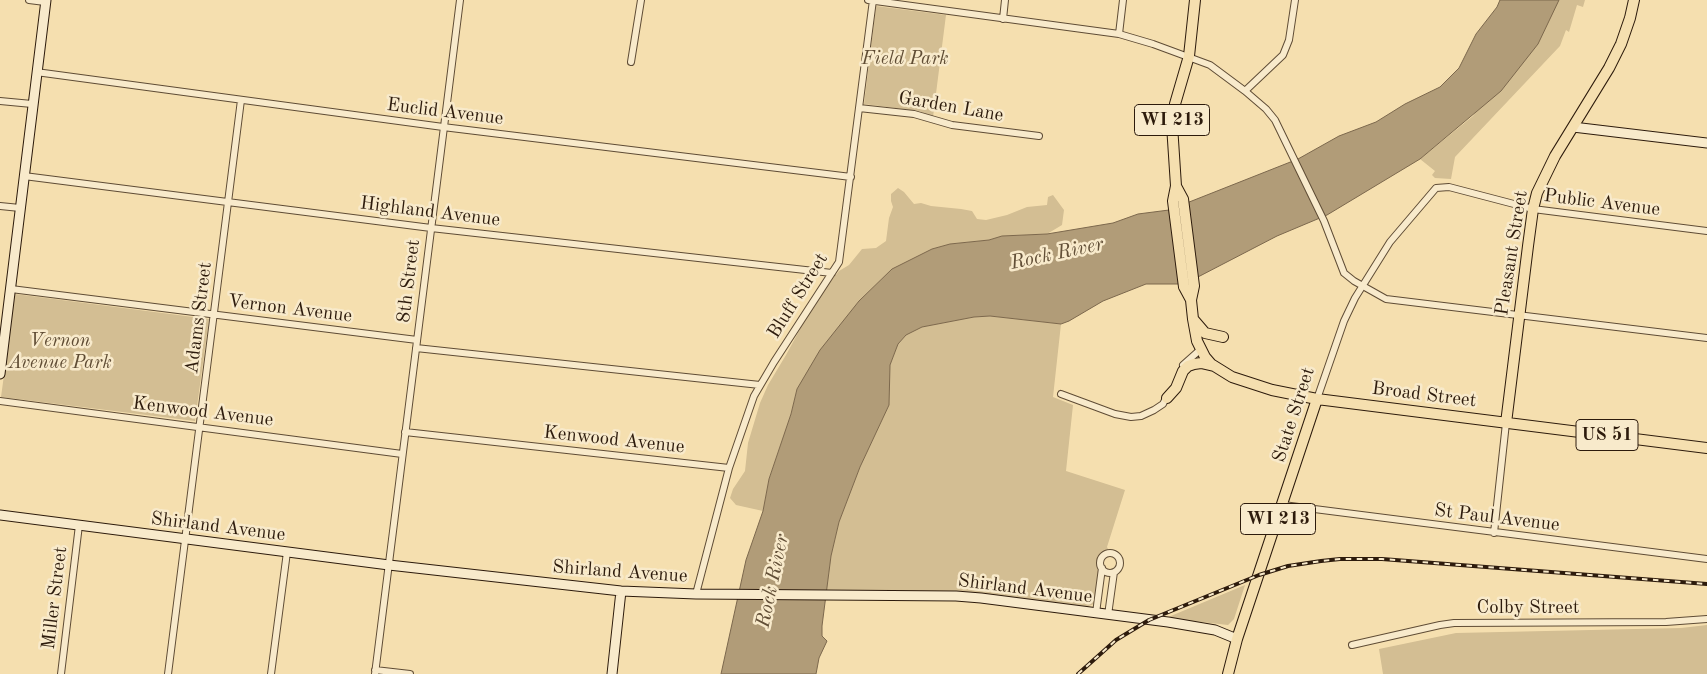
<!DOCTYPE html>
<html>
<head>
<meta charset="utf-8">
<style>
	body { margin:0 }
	canvas { display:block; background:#f5dfaf }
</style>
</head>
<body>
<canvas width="1707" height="674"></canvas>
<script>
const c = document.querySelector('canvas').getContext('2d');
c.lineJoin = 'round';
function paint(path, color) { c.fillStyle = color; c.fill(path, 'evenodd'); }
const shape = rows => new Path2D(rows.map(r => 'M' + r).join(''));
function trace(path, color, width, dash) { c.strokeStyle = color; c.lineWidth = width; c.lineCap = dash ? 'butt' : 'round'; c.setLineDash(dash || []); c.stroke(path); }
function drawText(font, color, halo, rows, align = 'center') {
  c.font = font + ' "Old Standard TT",serif'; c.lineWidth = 5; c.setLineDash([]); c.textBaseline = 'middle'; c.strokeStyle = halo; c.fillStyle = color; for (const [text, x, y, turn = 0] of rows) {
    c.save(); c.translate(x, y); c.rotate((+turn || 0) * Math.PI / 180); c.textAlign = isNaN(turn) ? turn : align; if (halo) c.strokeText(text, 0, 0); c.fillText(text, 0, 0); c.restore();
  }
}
paint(shape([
	[1559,0,1585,0,1583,7,1577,5,1569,32,1566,30,1560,46,1455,157,1451,179,1435,178,1432,175,1435,171,1420,159,1473,116],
	[876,6,946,15,933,117,919,111,864,104],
	[898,188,904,192,914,204,921,203,931,206,961,209,972,211,977,219,986,220,1007,215,1027,207,1047,205,1048,197,1053,195,1064,210,1062,225,1047,234,1002,236,989,240,950,244,932,249,892,269,859,301,797,389,791,414,769,479,763,511,736,505,730,498,733,489,745,471,748,443,760,403,768,385,786,355,805,320,824,290,839,271,849,265,862,249,876,248,886,241,889,218,893,207,891,201,891,194],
	[15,294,209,319,195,421,1,397],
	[990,316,1061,324,1053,397,1073,405,1066,471,1125,490,1107,547,1108,549,1101,552,1097,559,1098,572,1094,604,1086,607,979,594,826,592,831,556,839,522,860,467,889,405,890,365,898,344,906,335,922,327,974,317],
	[1245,585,1234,619,1228,625,1166,618],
	[1707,625,1707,674,1383,674,1379,649,1456,633,1681,628]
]), '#d3be93');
const water = shape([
	[1500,0,1559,0,1538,44,1501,91,1420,159,1327,215,1277,236,1196,278,1179,284,1146,284,1103,301,1069,321,1061,324,990,316,974,317,922,327,906,335,898,344,890,365,889,405,860,467,839,522,831,556,822,626,822,636,827,641,819,658,816,674,721,674,746,560,763,511,769,479,791,414,797,389,820,350,859,301,892,269,932,249,950,244,989,240,1002,236,1047,234,1113,223,1138,214,1169,210,1298,159,1339,136,1376,122,1405,104,1440,87,1459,68,1476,34,1497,7,1500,0]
]);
paint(water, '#b19c78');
trace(water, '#7c684d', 1);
const street = shape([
	[29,0,45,2],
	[868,0,1119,34,1153,44,1210,65,1245,91,1266,109,1275,120,1324,221,1344,273,1354,281,1386,299,1707,338],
	[1003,19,1005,0],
	[1119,34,1123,0],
	[631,62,641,0],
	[36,72,443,127,851,177],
	[1245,91,1283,55,1289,40,1295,0],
	[0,101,32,104],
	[859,108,914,114,952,125,1039,136],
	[24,176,431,228,832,273],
	[0,206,20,208],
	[11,289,417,340],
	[416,348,760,385],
	[1183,365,1201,349],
	[1061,394,1115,414,1131,417,1141,416,1154,410,1163,404,1167,396],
	[1317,399,1344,321,1355,298,1390,242,1436,188,1449,187,1533,209,1707,231],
	[0,401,402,454],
	[405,432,729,468],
	[1283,505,1707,559],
	[1494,533,1506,423],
	'1100 563a10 10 0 1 1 20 0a10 10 0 1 1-20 0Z',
	[696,594,729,468,754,396,774,362,839,262,873,0],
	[1096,613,1102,568],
	[1108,615,1114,572],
	[1352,645,1440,625,1454,623,1666,622,1707,619],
	[375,670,410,674],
	[61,674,79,525],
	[168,674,241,100],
	[271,674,287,552],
	[375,674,460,0]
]);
const secondary = shape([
	[1573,127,1707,143],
	[0,374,46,0],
	[0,515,389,565,621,591,696,594,956,596,981,598,1168,622,1215,630,1237,639],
	[612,674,621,591]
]);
const primary = shape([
	[1176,186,1183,199,1194,286,1191,300,1193,319,1197,341,1205,357,1211,364,1232,377,1272,390,1317,399,1707,448],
	[1191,300,1184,287,1173,201,1176,186,1172,125,1175,104,1189,56,1195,0],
	[1193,319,1205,333,1223,337],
	[1167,398,1176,388,1183,371,1188,366,1194,364,1201,363,1214,366],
	[1506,423,1528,246,1533,209,1537,193,1555,156,1609,68,1621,44,1630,18,1634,0],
	[1228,674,1237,639,1317,399]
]);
trace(street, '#5f4c35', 8);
trace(secondary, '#2d1b0c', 11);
trace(primary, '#2d1b0c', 12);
trace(street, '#f8eacb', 6);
trace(secondary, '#f8eacb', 9);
trace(primary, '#f5dfaf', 10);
const rail = shape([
	[1078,674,1116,640,1149,620,1259,575,1288,566,1321,561,1340,559,1382,559,1707,584]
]);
trace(rail, '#2d1b0c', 4);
trace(rail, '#f8eacb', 2, [5.5]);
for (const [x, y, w] of [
	[1172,120,75],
	[1607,435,62],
	[1278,519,75]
]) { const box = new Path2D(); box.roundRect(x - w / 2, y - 15.5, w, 31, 4); c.fillStyle = '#f8eacb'; c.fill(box); trace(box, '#2d1b0c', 1); }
drawText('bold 18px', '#2d1b0c', null, [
	["WI 213",1172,120],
	["US 51",1607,435],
	["WI 213",1278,519]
]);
drawText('italic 19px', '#5f4c34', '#f8eacb', [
	["Field Park",905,59],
	["Vernon",60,341],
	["Avenue Park",60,363]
]);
drawText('19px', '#2d1b0c', '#f8eacb', [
	["Garden Lane",951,107,10],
	["Euclid Avenue",445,112,7],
	["Public Avenue",1602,203,7],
	["Highland Avenue",430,212,7],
	["Pleasant Street",1512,253,-81],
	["8th Street",409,281,-83],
	["Bluff Street",798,296,-58],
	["Vernon Avenue",290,309,7],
	["Adams Street",199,318,-83],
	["Broad Street",1424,395,7],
	["Kenwood Avenue",203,412,7],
	["State Street",1294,415,-72],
	["Kenwood Avenue",614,440,6],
	["St Paul Avenue",1497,518,7],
	["Shirland Avenue",218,527,7],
	["Shirland Avenue",620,572,4],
	["Shirland Avenue",1025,589,7],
	["Miller Street",55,598,-83],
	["Colby Street",1528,608]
]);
drawText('italic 20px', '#624f37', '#f8eacb', [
	["Rock River",1057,254,-12],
	["Rock River",773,581,-78]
]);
</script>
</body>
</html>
